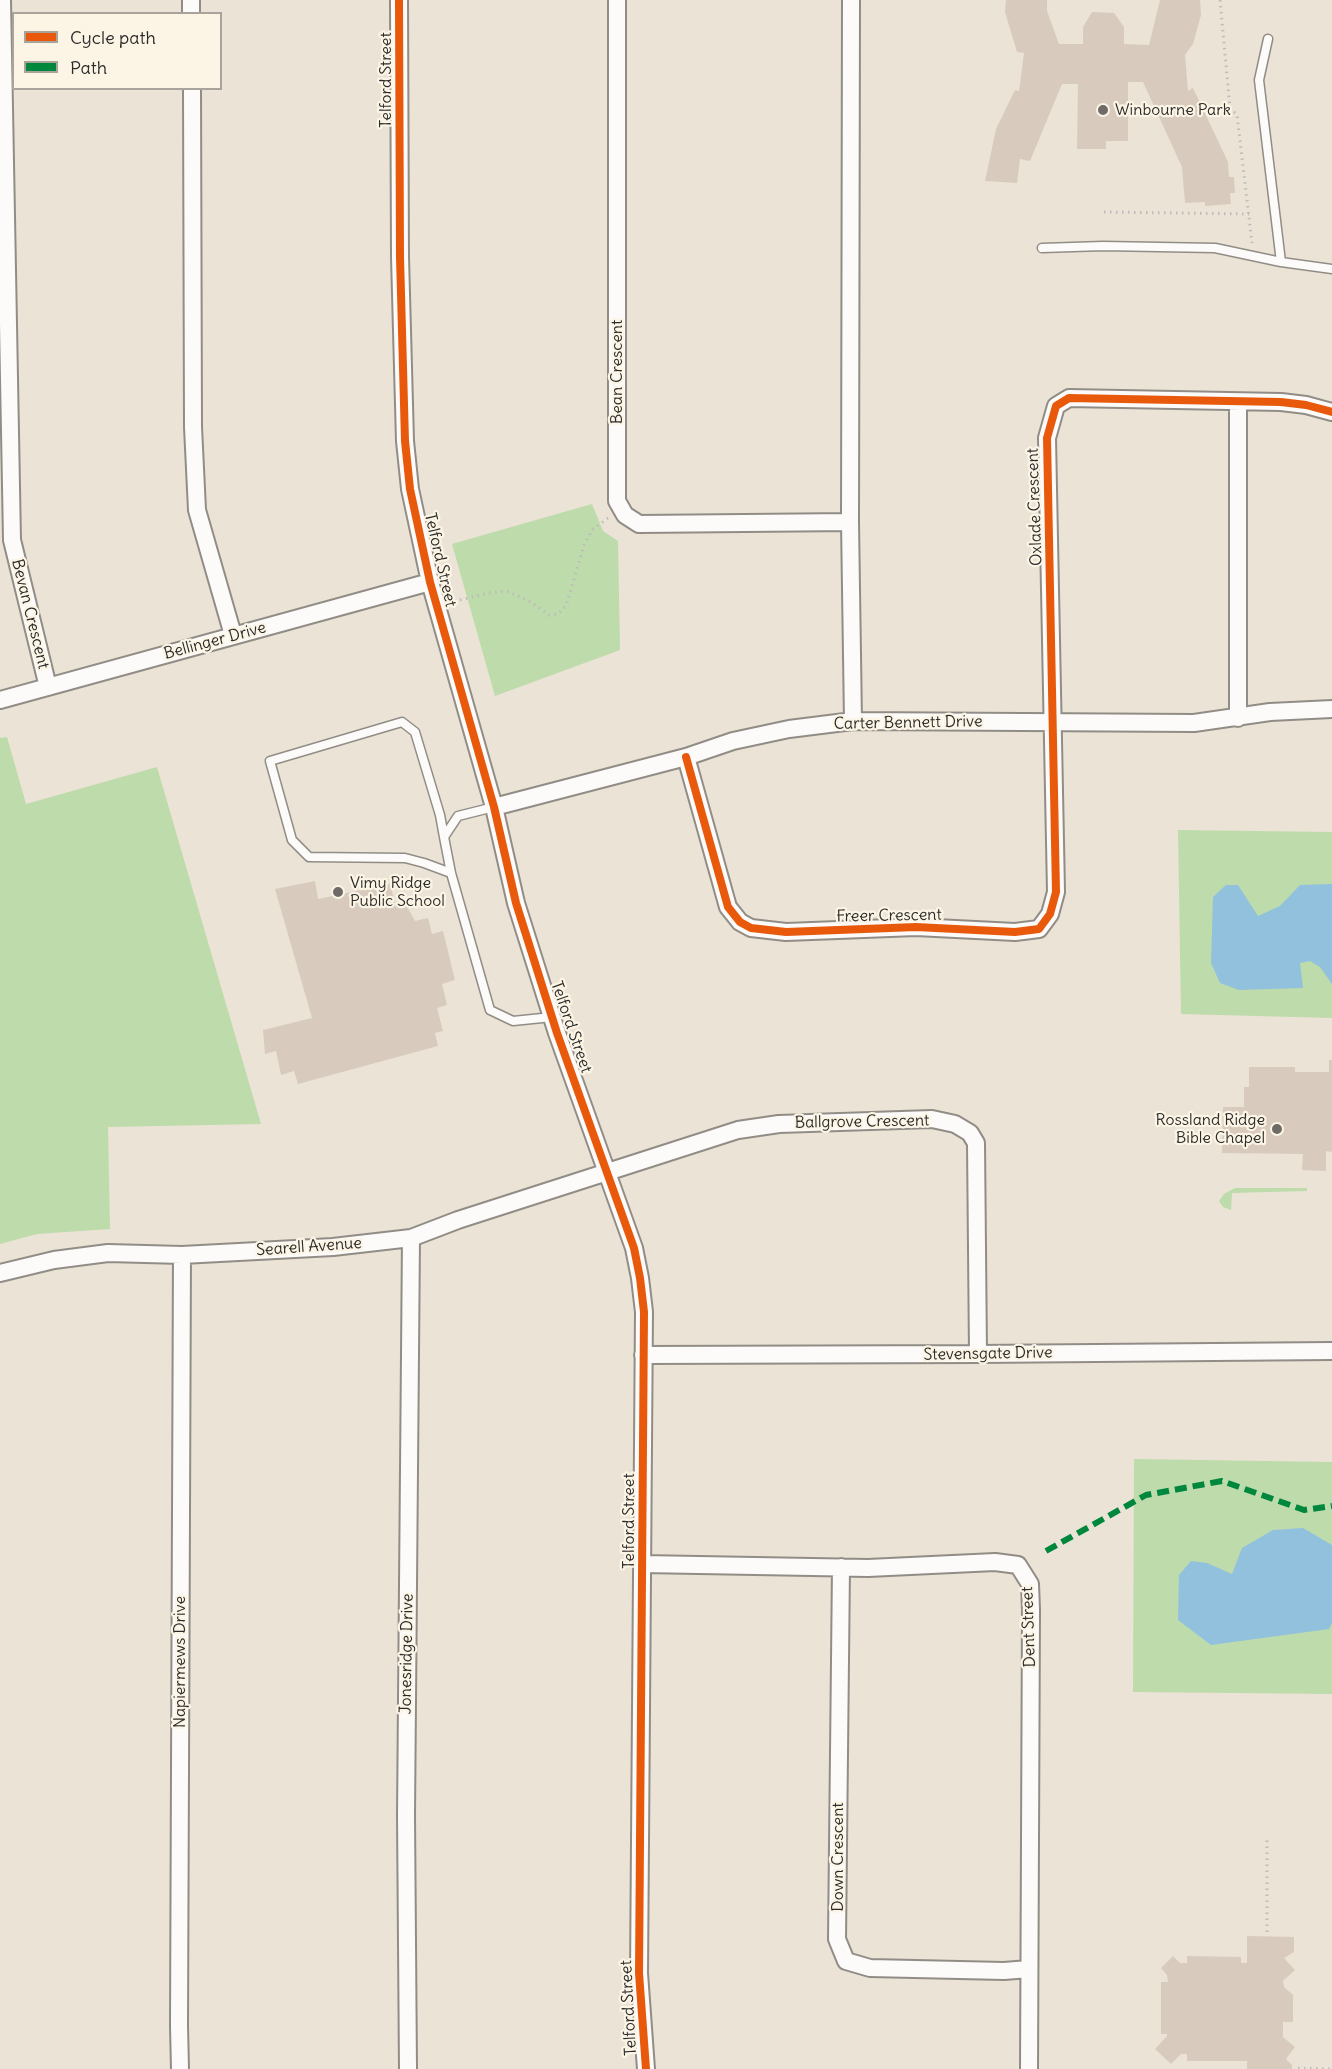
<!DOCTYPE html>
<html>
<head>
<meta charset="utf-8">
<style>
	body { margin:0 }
	#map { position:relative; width:1332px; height:2069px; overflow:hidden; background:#ebe3d5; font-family:Delius,sans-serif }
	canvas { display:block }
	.legend { position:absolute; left:12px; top:12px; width:210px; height:78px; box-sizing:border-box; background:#fcf5e5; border:2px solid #a8a49b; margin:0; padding:8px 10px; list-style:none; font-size:18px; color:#2b2b2b }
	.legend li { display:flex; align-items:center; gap:12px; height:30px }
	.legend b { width:30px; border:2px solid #a8a49b }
</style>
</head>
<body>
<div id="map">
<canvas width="1332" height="2069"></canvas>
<ul class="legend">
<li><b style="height:8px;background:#e8590c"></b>Cycle path</li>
<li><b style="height:8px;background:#00873e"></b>Path</li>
</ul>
</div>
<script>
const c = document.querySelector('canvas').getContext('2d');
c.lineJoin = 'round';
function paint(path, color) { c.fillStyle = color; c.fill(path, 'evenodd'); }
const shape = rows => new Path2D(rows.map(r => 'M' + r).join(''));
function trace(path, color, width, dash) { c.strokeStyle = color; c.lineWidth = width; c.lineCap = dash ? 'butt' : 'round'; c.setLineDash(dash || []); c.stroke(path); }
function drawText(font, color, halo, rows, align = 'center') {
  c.font = font + ' Delius,sans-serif'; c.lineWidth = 4.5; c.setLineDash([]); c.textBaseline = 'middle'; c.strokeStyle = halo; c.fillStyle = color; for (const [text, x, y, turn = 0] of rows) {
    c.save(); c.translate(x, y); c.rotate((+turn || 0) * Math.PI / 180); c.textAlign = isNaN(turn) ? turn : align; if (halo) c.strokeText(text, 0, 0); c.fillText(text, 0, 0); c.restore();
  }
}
paint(shape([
	[592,504,603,531,618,541,620,650,495,696,452,544],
	[7,737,26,804,157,767,261,1124,108,1127,110,1229,37,1234,0,1244,0,738],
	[1178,830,1332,832,1332,1018,1181,1014],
	[1235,1188,1307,1188,1307,1191,1232,1193,1231,1210,1223,1207,1219,1201,1224,1194],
	[1134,1459,1332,1462,1332,1694,1133,1692]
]), '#bedbab');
paint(shape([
	[1332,884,1332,984,1320,967,1310,961,1300,963,1303,988,1239,990,1220,983,1211,963,1213,897,1226,885,1238,885,1258,916,1280,906,1300,885],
	[1303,1528,1332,1545,1332,1623,1329,1629,1211,1645,1178,1620,1179,1575,1191,1561,1207,1563,1232,1574,1242,1548,1273,1530]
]), '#92c1de');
paint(shape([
	[1006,0,1047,0,1047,11,1059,44,1083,44,1083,27,1092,12,1114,13,1124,27,1124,44,1149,45,1160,0,1200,0,1201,15,1193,44,1185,55,1188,91,1193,88,1228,162,1229,177,1234,177,1235,193,1230,193,1231,204,1205,206,1205,202,1185,203,1182,167,1143,82,1128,82,1128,141,1106,141,1106,149,1077,149,1078,84,1062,84,1030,161,1020,159,1017,183,985,181,996,129,1015,90,1019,91,1024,53,1017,52,1005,12],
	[315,881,318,899,390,884,396,907,405,903,415,921,428,918,432,934,443,931,455,980,442,984,447,1005,437,1008,443,1031,435,1033,438,1046,298,1084,294,1071,281,1075,276,1051,265,1054,263,1030,312,1018,275,889],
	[1329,1060,1332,1060,1332,1152,1326,1151,1326,1171,1302,1170,1303,1154,1222,1153,1223,1107,1244,1107,1244,1087,1249,1087,1249,1067,1295,1067,1295,1072,1329,1072],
	[1247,1936,1294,1937,1294,1952,1284,1958,1295,1970,1283,1981,1284,1987,1293,1995,1293,2022,1283,2022,1283,2037,1295,2047,1286,2059,1292,2065,1292,2069,1247,2069,1247,2061,1187,2061,1187,2054,1181,2054,1171,2064,1155,2049,1167,2036,1167,2034,1161,2034,1161,1982,1168,1982,1167,1975,1161,1968,1173,1956,1180,1963,1187,1963,1187,1956,1241,1957,1241,1963,1247,1963]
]), '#d8cbbe');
const lane = shape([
	[1268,39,1259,80,1281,262],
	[1042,248,1103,246,1215,248,1281,262,1332,269],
	[494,807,458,816,444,837,451,873,490,1010,513,1021,552,1017],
	[444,837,440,815,415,732,402,722,270,761,292,840,309,857,405,858,424,863,451,873]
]);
const street = shape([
	[2,0,12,540,48,687],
	[191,0,191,14],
	[399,0,400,257,405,441,410,489,430,582,494,807,516,903,557,1033,634,1248,640,1278,644,1312,639,1973,646,2069],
	[617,0,617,501,625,515,639,524,850,522],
	[851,0,850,522,853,721],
	[192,88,193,427,197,510,233,635],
	[1238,402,1238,718],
	[0,700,430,582],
	[686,757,728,907,740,922,751,928,786,932,916,927,1015,932,1039,929,1050,914,1056,892,1047,438,1056,406,1069,398,1281,402,1306,405,1332,412],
	[494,807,686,757,733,741,789,729,853,721,1194,723,1270,712,1332,709],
	[0,1273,54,1260,108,1253,182,1255,333,1247,411,1238,458,1220,738,1130,779,1124,932,1119,955,1124,970,1133,976,1143,978,1354],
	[643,1355,978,1354,1332,1351],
	[642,1564,868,1568,995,1562,1018,1565,1030,1584,1031,1610,1029,2069],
	[841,1567,837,1939,846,1961,870,1968,1004,1971,1029,1969],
	[180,2069,179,2026,182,1255],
	[408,2069,406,1815,411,1238]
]);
trace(lane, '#918d86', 11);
trace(street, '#918d86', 20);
trace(shape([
	[1220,0,1230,108,1237,115,1252,243],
	[1104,212,1249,214],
	[460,600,489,593,507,591,529,601,549,615,558,614,566,606,584,545,592,530,608,518],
	[1267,1932,1267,1840],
	[1298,2068,1332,2069]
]), '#bdbcba', 3, [1.5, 4.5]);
trace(lane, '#fcfbf9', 8);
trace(street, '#fcfbf9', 16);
trace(shape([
	[1046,1551,1146,1495,1222,1481,1304,1510,1332,1506]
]), '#00873e', 6, [12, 6]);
trace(shape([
	[399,0,400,257,405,441,410,489,430,582,494,807,516,903,557,1033,634,1248,640,1278,644,1312,639,1973,646,2069],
	[686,757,728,907,740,922,751,928,786,932,916,927,1015,932,1039,929,1050,914,1056,892,1047,438,1056,406,1069,398,1281,402,1306,405,1332,412]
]), '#e8590c', 8);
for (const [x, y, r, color] of [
	[1103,110,6,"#6e6b66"],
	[338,892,6,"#6e6b66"],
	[1277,1129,6,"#6e6b66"]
]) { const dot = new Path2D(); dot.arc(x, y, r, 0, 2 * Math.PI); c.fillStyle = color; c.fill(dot); trace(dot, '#fcf5e5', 2); }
drawText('16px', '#2b2b2b', '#fcf5e5', [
	["Telford Street",386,80,-90],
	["Bean Crescent",617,372,-90],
	["Oxlade Crescent",1035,507,-92],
	["Telford Street",440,560,77],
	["Bevan Crescent",30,614,76],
	["Bellinger Drive",215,641,-15],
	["Carter Bennett Drive",908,723,-1],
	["Freer Crescent",889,916,-1],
	["Telford Street",571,1027,71],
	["Ballgrove Crescent",862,1122,-1],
	["Searell Avenue",309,1247,-4],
	["Stevensgate Drive",988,1354,-1],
	["Telford Street",629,1521,-90],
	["Dent Street",1029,1627,-92],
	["Jonesridge Drive",407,1654,-89],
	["Napiermews Drive",180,1662,-90],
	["Down Crescent",838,1857,-90],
	["Telford Street",629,2008,-93]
]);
drawText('16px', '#2b2b2b', '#fcf5e5', [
	["Winbourne Park",1115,110],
	["Vimy Ridge",350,883],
	["Public School",350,901],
	["Rossland Ridge",1265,1120,"right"],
	["Bible Chapel",1265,1138,"right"]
], 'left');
</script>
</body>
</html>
